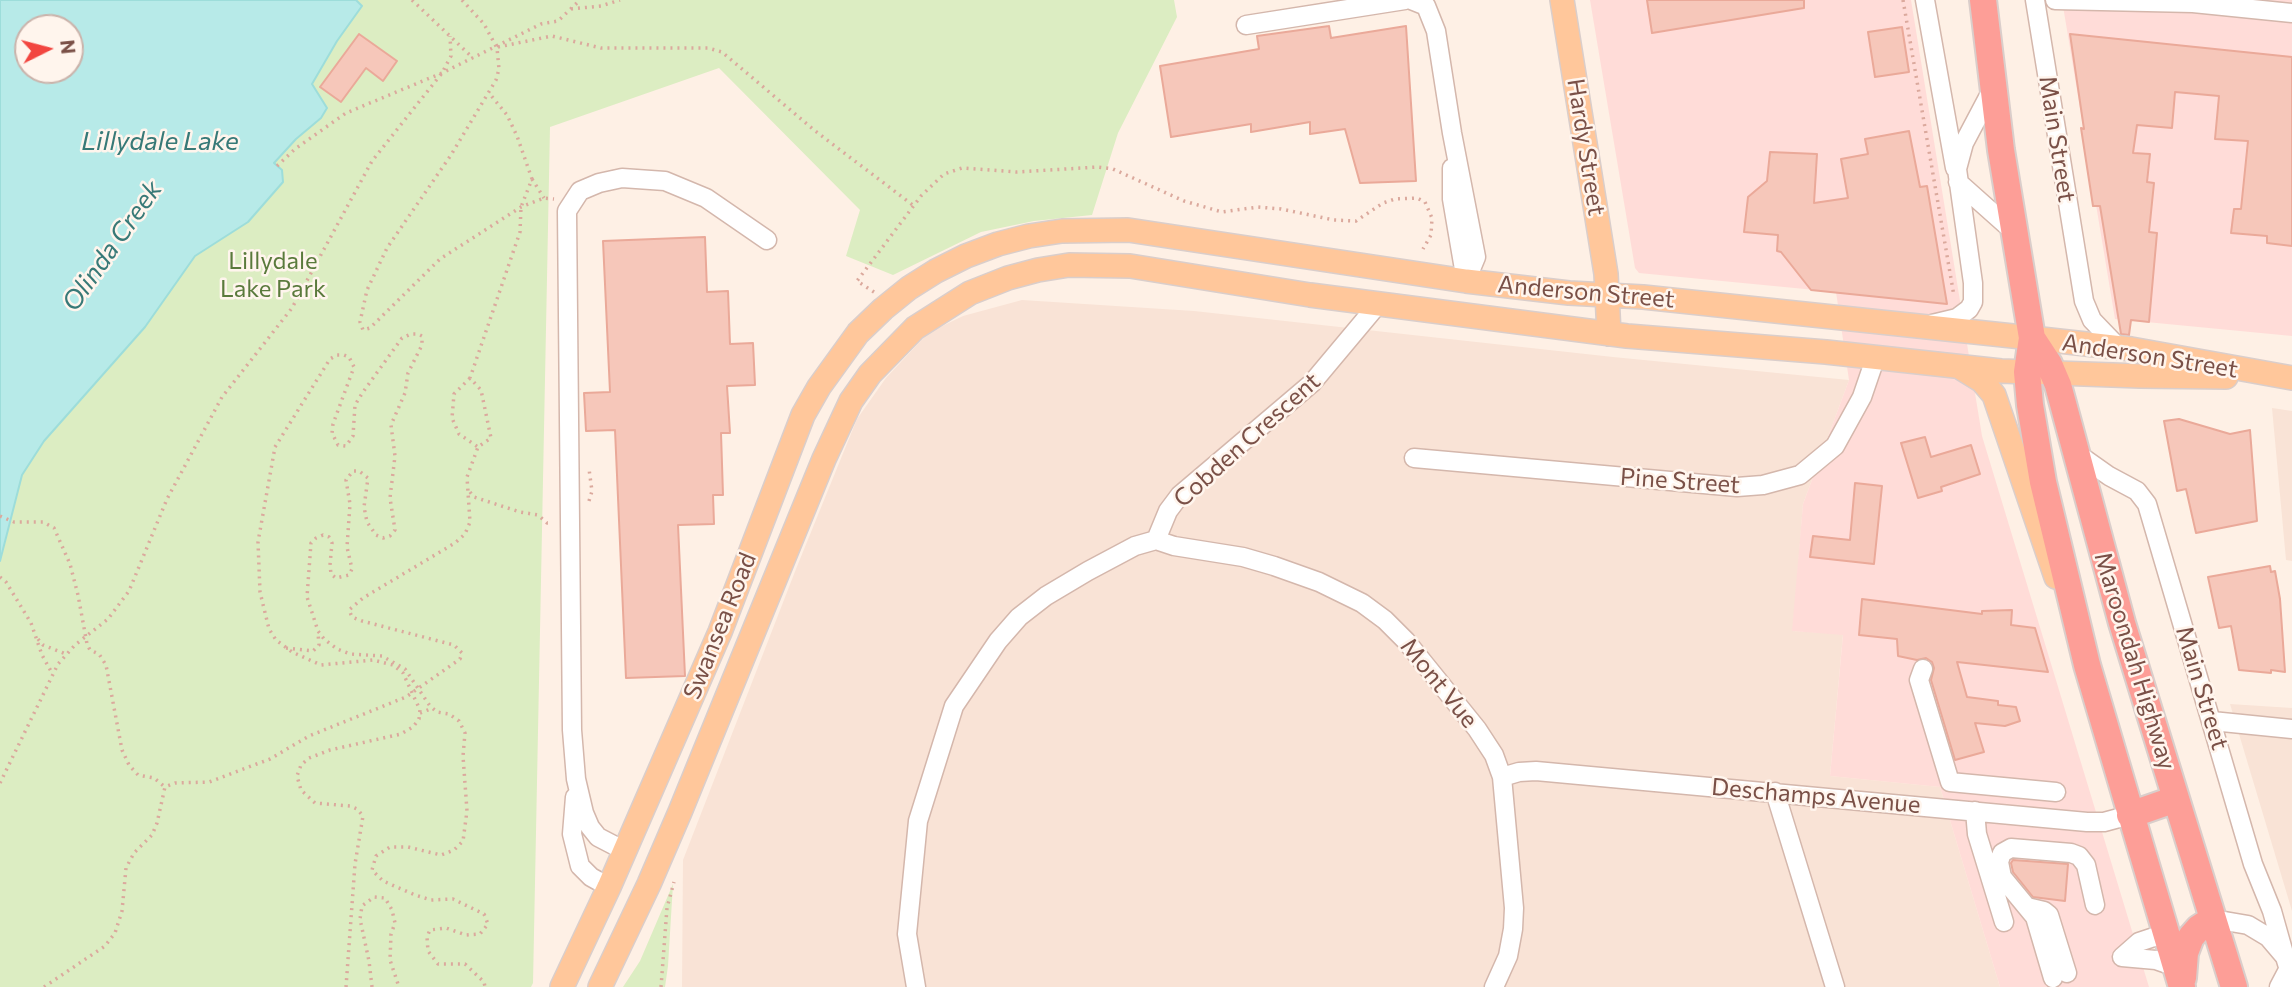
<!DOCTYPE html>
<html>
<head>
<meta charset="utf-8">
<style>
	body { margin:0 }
	#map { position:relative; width:2292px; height:987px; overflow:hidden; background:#fef0e5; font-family:Commissioner,sans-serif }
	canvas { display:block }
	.north { position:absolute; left:14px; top:14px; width:70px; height:70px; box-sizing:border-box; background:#fff5ed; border:2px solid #cab3ab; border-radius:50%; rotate:84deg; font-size:19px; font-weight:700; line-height:28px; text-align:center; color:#7a5047 }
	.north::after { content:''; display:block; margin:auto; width:24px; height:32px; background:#f24640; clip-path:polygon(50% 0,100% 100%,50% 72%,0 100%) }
</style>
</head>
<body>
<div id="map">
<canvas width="2292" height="987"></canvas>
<div class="north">N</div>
</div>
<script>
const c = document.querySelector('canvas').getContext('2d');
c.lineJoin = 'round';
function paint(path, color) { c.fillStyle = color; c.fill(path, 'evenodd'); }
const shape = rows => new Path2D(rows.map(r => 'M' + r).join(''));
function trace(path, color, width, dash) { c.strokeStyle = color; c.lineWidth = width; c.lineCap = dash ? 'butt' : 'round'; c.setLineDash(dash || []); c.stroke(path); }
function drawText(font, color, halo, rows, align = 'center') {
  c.font = font + ' Commissioner,sans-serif'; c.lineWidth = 5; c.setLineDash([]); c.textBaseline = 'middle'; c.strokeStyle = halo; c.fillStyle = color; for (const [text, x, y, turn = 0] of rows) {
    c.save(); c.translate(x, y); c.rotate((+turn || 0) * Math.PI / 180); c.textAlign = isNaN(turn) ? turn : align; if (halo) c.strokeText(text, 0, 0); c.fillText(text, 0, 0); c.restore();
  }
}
paint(shape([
	[1022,300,1194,311,1613,357,1849,380,1803,504,1793,631,1843,634,1830,776,1940,787,2000,987,682,987,683,860,796,569,857,419,886,378,928,333,963,316],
	[2272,408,2292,411,2292,561,2286,560],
	[2230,704,2292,708,2292,911]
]), '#f9e3d6');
paint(shape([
	[1590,0,1911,0,1982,436,2149,987,2000,987,1940,787,1830,776,1843,635,1792,631,1803,504,1849,380,1836,292,1639,273,1635,268],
	[2062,0,2292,0,2292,336,2115,319]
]), '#ffdcd8');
paint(shape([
	[0,0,1174,0,1177,17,1118,133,1092,215,1034,221,981,232,893,275,846,256,860,210,719,68,550,127,533,983,531,987,0,987],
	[28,28,70,28,70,70,28,70],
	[673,884,668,966,665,987,623,987,640,961]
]), '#dcedc2');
const water = shape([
	[0,0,356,0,362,6,337,41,312,84,327,108,321,118,296,139,274,163,282,170,283,182,248,222,195,256,145,327,44,441,22,475,0,561,0,0],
	[28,28,70,28,70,70,28,70,28,28]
]);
paint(water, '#b7eae8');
trace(water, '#9dddda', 2);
const building = shape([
	[1647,0,1804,0,1804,8,1652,33,1647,0],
	[1329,26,1331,38,1406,26,1416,181,1360,183,1345,129,1310,134,1310,122,1251,132,1251,124,1171,137,1160,66,1259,49,1257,36,1329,26],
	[1902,27,1909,72,1875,77,1868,32,1902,27],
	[359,34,397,61,383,81,366,68,341,102,320,87,359,34],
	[2070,34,2292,57,2292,246,2267,243,2267,236,2231,233,2234,209,2241,209,2248,141,2215,139,2219,96,2175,92,2172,128,2137,125,2133,153,2150,154,2147,182,2154,183,2149,232,2157,233,2149,322,2131,320,2129,335,2121,334,2100,206,2093,206,2081,128,2084,129,2070,34],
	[1909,131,1920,187,1927,186,1947,304,1811,290,1781,252,1777,251,1778,235,1744,232,1748,197,1767,181,1770,152,1817,154,1814,203,1848,198,1841,159,1868,154,1865,139,1909,131],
	[705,237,707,292,728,291,730,344,753,343,755,385,727,386,730,433,721,433,723,495,713,495,714,524,678,525,685,676,626,678,615,430,586,431,584,393,610,392,603,241,705,237],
	[2179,419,2230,434,2250,430,2257,521,2196,533,2186,489,2177,491,2164,421,2179,419],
	[1925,437,1931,457,1971,445,1980,474,1941,487,1942,491,1918,498,1901,443,1925,437],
	[1855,483,1882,486,1874,564,1810,557,1813,536,1850,540,1855,483],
	[2270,566,2271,572,2275,571,2280,599,2285,672,2271,670,2271,673,2239,670,2231,626,2219,628,2208,577,2270,566],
	[1862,599,1982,614,1982,611,2012,610,2011,625,2035,628,2048,672,1957,662,1967,697,1998,701,1998,705,2016,707,2020,721,2005,726,1975,723,1984,752,1955,760,1931,680,1934,668,1932,662,1926,658,1917,660,1898,656,1897,639,1859,635,1862,599],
	[2013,860,2068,864,2065,901,2033,897,2013,872,2011,863,2013,860]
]);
paint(building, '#f6c7ba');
trace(building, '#eaa999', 2);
const minor = shape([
	[1411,0,1426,6,1436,31,1452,133,1476,257,1466,281],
	[1925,0,1955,168],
	[2035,0,2084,301,2092,320,2119,348],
	[2055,0,2193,3,2292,13],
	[1246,25,1405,0],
	[1452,168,1452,199,1466,281],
	[1958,182,2013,231],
	[1932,324,1957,318,1969,309,1973,302,1973,283,1957,169,1964,143,1992,90],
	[2075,452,2109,476,2137,491,2147,504,2253,864,2272,911,2285,957],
	[1414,458,1737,487,1763,485,1800,475,1835,446,1862,397,1876,356],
	[1156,540,1174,546,1243,557,1274,566,1319,582,1362,603,1385,620,1406,641,1477,729,1494,755,1502,777,1514,908,1513,929,1508,956,1494,987],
	[1923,669,1919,680,1950,782,2056,792],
	[2212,721,2292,729],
	[1502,777,1519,772,1536,771,2087,822,2104,822,2130,815],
	[1775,792,1835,987],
	[575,797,572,834,580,866,591,877,609,887],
	[1975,811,1977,834,2004,922],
	[625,851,598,837,590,827,584,813,576,779,572,730,567,211,580,191,599,183,622,178,665,181,706,198,767,240],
	[2027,907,2044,911,2049,915,2067,973],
	[2213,919,2248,925,2268,937,2285,957,2292,980],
	[2122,957,2156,960,2176,967],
	[2122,957,2139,942,2166,933],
	[2053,978,2035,917,2002,877,1999,862,2002,853,2011,848,2071,853,2079,856,2086,865,2095,905],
	[916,987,907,934,918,821,954,706,998,641,1019,617,1046,596,1088,571,1135,546,1156,540,1168,511,1180,495,1312,383,1379,303],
	[2279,987,2289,968]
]);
const major = shape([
	[1562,0,1606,274,1609,334],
	[1961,368,1982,381,1994,395,2056,577],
	[562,987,609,887,720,632,803,415,819,387,858,333,883,309,909,288,936,271,966,256,998,244,1029,236,1062,231,1128,230,1466,281,1569,293,1643,297,2032,338,2131,349,2292,378],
	[600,987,649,884,680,812,824,459,851,401,870,374,915,328,970,293,1008,278,1038,270,1069,265,1130,266,1310,295,1627,336,1826,352,2001,371,2140,376,2226,377]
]);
const highway = shape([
	[1983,0,2001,150,2032,338,2027,372,2030,405,2043,482,2087,665,2182,987],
	[2032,338,2049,364,2058,385,2122,623,2234,987],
	[2130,815,2176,799],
	[2183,978,2185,953,2191,937,2199,928,2213,919]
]);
trace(minor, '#d4b7ac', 21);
trace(major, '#dacecb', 26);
trace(highway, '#dacecb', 30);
trace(shape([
	[412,0,473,58],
	[462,0,484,24,497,48,499,69,496,80,451,155,387,248,367,290,360,322,363,330,370,328,440,259,521,207,544,198,554,199],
	[1903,0,1954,296],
	[571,9,601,6,620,0],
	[498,47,552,36,601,48,708,48,722,52,814,130,914,206],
	[277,166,295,149,346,113,442,73,541,24,558,21,580,0],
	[532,179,544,198],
	[874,292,857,281,921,196,944,174,962,168,1017,172,1098,167,1113,169,1184,201,1222,212,1258,207,1281,209,1334,220,1356,221,1383,203,1395,199,1417,198,1425,202,1432,218,1431,235,1423,249],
	[470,378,454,394,452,418,459,434,478,447],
	[470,492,474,497,520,512,538,515,547,523,552,523],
	[589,501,592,491,589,469],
	[0,516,14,522,43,522,54,528,70,564,78,595,87,644,90,650,99,654,106,665,122,750,129,765,138,775,154,778,165,787],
	[0,577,6,582,31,623,42,655,52,673],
	[38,639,43,645,66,654],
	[286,648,313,651,319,645,318,633],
	[420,713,433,708],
	[0,783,58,664,75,645,108,619,129,591,167,499,222,397,292,308,372,161,442,73,451,56,450,36],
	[44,987,105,946,115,933,122,911,126,868,134,853,152,835,157,823,165,787,175,783,209,782,270,759,309,736,406,697,460,659,462,653,454,645,362,621,352,617,349,610,363,598,455,543,465,534,470,522,467,477,478,447,491,438,481,390,470,378,520,232,521,207,532,179,517,136,507,115,489,93],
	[346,987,355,864,363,816,357,809,350,806,315,803,301,790,297,776,301,765,309,758,330,750,401,734,413,727,419,719,420,710,403,673,393,665,373,660,321,665,292,652,276,640,269,629,260,592,258,542,275,447,330,359,337,355,344,355,349,357,354,367,333,424,332,433,338,445,346,446,353,436,355,405,363,392,402,338,411,334,418,334,422,336,422,345,408,373,405,393,391,425,395,456,390,498,395,530,390,536,383,538,376,535,367,522,364,507,368,478,359,471,353,471,346,480,350,504,347,547,352,569,349,575,336,578,331,574,330,565,332,543,329,537,323,535,316,538,311,543,307,597,318,631,324,639,337,649,350,654,382,656,405,669,430,706,437,712,449,714,459,721,465,733,463,756,467,811,463,841,454,850,441,855,408,847,390,847,376,856,372,870,383,881,415,895,431,900,453,899,484,914,488,924,480,934,466,935,446,928,430,930,427,937,428,951,438,964,465,964,484,982,485,987],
	[372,987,369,961,360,919,362,906,374,897,385,898,392,910,395,923,391,934,390,960,399,987],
	[661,987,667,908,674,882]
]), '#dba99d', 3.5, [2, 5]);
trace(minor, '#fff', 18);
trace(major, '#ffc79b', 23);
trace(highway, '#fd9e97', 26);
drawText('24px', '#7a5047', '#fff5ed', [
	["Main Street",2057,139,81],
	["Hardy Street",1586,147,81],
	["Anderson Street",1586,292,5],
	["Anderson Street",2150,356,9],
	["Cobden Crescent",1247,440,-42],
	["Pine Street",1680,481,4],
	["Swansea Road",720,626,-68],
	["Maroondah Highway",2135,661,73],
	["Mont Vue",1439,683,51],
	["Main Street",2202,688,73],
	["Deschamps Avenue",1816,796,5]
]);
drawText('24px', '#5a7a3c', '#fff5ed', [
	["Lillydale",273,261],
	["Lake Park",273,289]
]);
drawText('italic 26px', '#377977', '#fff5ed', [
	["Lillydale Lake",160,141],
	["Olinda Creek",112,246,-55]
]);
</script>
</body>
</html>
